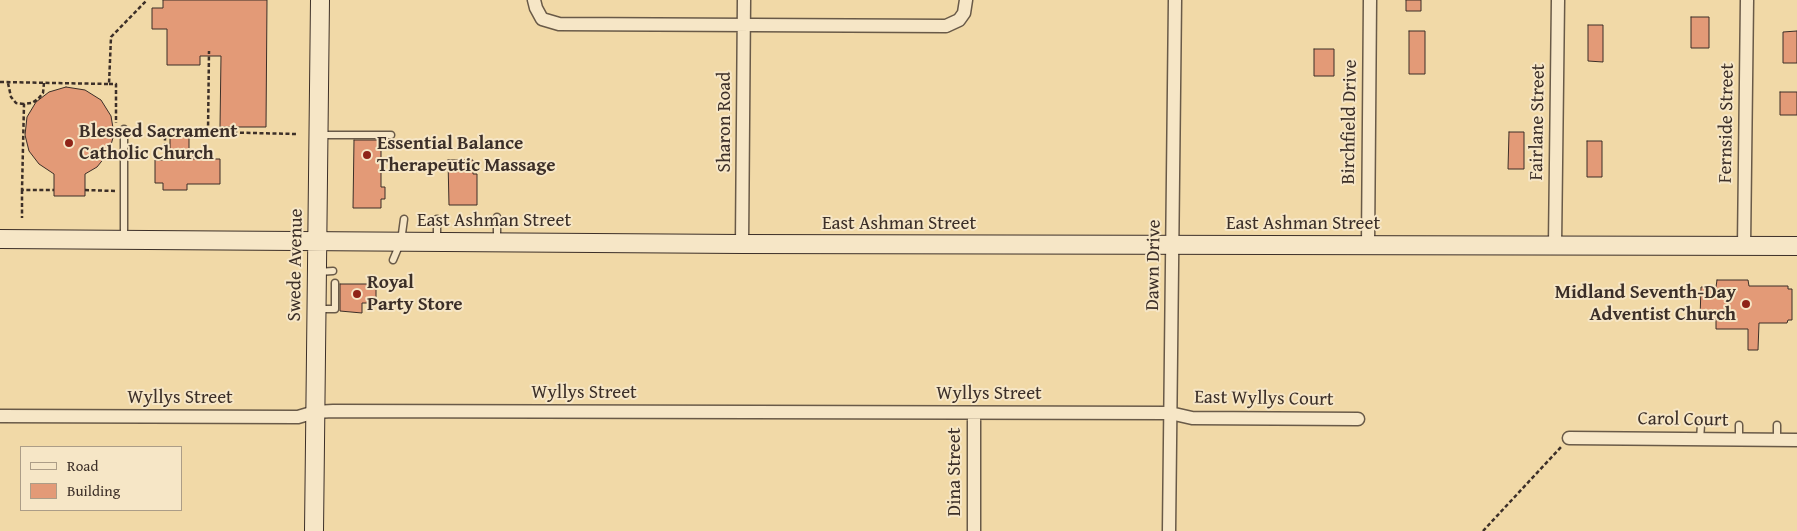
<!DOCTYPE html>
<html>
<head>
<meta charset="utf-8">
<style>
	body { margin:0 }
	#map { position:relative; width:1797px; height:531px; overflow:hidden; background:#f1d9a7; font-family:"Gentium Book Plus",serif }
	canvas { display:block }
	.legend { position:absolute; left:20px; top:446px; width:162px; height:65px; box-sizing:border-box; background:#f6e6c6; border:1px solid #ac9d87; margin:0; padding:6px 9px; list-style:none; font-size:15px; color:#3c2f28 }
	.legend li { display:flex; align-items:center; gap:10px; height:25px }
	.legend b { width:25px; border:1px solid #ac9d87 }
</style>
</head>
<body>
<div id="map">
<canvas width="1797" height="531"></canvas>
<ul class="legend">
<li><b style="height:6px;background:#f6e6c6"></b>Road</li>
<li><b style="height:14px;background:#e39a77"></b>Building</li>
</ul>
</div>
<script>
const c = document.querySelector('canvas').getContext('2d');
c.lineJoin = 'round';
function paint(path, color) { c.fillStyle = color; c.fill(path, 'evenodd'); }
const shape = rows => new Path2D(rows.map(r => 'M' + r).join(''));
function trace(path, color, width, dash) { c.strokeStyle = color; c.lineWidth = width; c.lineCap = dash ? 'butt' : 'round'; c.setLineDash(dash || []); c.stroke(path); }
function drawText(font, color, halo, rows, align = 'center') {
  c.font = font + ' "Gentium Book Plus",serif'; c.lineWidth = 4; c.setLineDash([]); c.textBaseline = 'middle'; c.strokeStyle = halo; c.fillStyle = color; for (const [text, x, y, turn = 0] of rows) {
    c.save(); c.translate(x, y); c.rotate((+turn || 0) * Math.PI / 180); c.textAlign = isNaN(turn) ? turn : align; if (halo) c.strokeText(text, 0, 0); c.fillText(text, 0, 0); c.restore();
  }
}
const building = shape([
	[163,0,267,0,266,127,220,127,221,56,200,56,200,65,167,65,167,29,152,29,152,8,163,8,163,0],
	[1406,0,1421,0,1421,11,1406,11,1406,0],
	[1691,17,1709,17,1709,48,1691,48,1691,17],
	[1588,25,1603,25,1603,62,1588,61,1588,25],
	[1409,31,1425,31,1425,74,1409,74,1409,31],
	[1797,31,1797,63,1783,63,1783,32,1797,31],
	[1314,49,1334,49,1334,76,1314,76,1314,49],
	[66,87,85,90,101,100,111,116,114,134,109,152,97,167,85,174,85,196,54,196,54,174,39,164,29,151,25,135,27,117,36,102,49,92,66,87],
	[1780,92,1797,92,1797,115,1780,115,1780,92],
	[1509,132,1524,132,1524,169,1508,169,1509,132],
	[170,137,189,137,189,150,193,150,193,159,220,159,220,184,187,184,187,190,163,190,163,183,155,183,155,160,170,160,170,137],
	[354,140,381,140,381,187,385,187,385,199,381,199,381,208,353,208,354,140],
	[1587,141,1602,141,1602,177,1587,177,1587,141],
	[448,160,473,160,473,174,477,174,477,205,449,205,448,160],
	[1717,280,1748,280,1749,286,1788,286,1788,289,1792,289,1792,320,1788,320,1787,323,1759,323,1758,350,1748,350,1748,329,1716,329,1716,319,1700,319,1701,287,1716,287,1717,280],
	[340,284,376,284,376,303,362,303,362,313,340,311,340,284]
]);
paint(building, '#e39a77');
trace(building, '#3c2f28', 1);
const lane = shape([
	[124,129,124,238],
	[320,135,391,135],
	[437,240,437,219],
	[497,240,497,217],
	[393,260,401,241,404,219],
	[318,272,333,271],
	[318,309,335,309,335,283],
	[1739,425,1739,440],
	[1700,439,1701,425],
	[1777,440,1777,425]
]);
const street = shape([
	[534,0,536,8,542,19,559,24,946,26,959,20,964,13,966,0],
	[742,244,744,0],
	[1368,245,1370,0],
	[1555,245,1558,0],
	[1744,246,1747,0],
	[0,416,298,417,315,412,333,411,1170,413,1192,418,1358,419],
	[1569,438,1797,440],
	[974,531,974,413],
	[1169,531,1175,0]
]);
const secondary = shape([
	[0,239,742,244,1797,246],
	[314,531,320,0]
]);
trace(lane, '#695a48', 9);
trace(street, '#695a48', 15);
trace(secondary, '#3c2f28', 20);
trace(shape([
	[0,82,109,84,111,37,147,0],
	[8,83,11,97,16,103,24,104],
	[44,83,43,93,38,99,32,103,24,104,22,190,54,190],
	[109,84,116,84,116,123],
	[208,132,209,51],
	[165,160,165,131,296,134],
	[22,190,22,218],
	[85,190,115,191],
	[1483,531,1561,447]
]), '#3c2f28', 2.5, [4, 2.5]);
trace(lane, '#f6e6c6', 6);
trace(street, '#f6e6c6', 12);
trace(secondary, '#f6e6c6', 18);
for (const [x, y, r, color] of [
	[69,143,5,"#8f2418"],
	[367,155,5,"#8f2418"],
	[357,294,5,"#8f2418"],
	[1746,304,5,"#8f2418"]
]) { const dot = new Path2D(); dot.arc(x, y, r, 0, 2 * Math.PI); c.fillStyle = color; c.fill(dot); trace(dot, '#f6e6c6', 2); }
drawText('19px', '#3c2f28', '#f6e6c6', [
	["Sharon Road",725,122,-90],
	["Birchfield Drive",1350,122,-89],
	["Fairlane Street",1538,122,-89],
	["Fernside Street",1727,123,-89],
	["East Ashman Street",494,221],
	["East Ashman Street",899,224],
	["East Ashman Street",1303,224],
	["Swede Avenue",296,265,-89],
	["Dawn Drive",1154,265,-89],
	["Wyllys Street",584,393],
	["Wyllys Street",989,394],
	["Wyllys Street",180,398],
	["East Wyllys Court",1264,399,1],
	["Carol Court",1683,420,1],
	["Dina Street",955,472,-90]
]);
drawText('bold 19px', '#3c2f28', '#f6e6c6', [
	["Blessed Sacrament",79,132],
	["Catholic Church",79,154],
	["Essential Balance",377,144],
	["Therapeutic Massage",377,166],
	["Royal",367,283],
	["Party Store",367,305],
	["Midland Seventh-Day",1736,293,"right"],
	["Adventist Church",1736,315,"right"]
], 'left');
</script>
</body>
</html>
